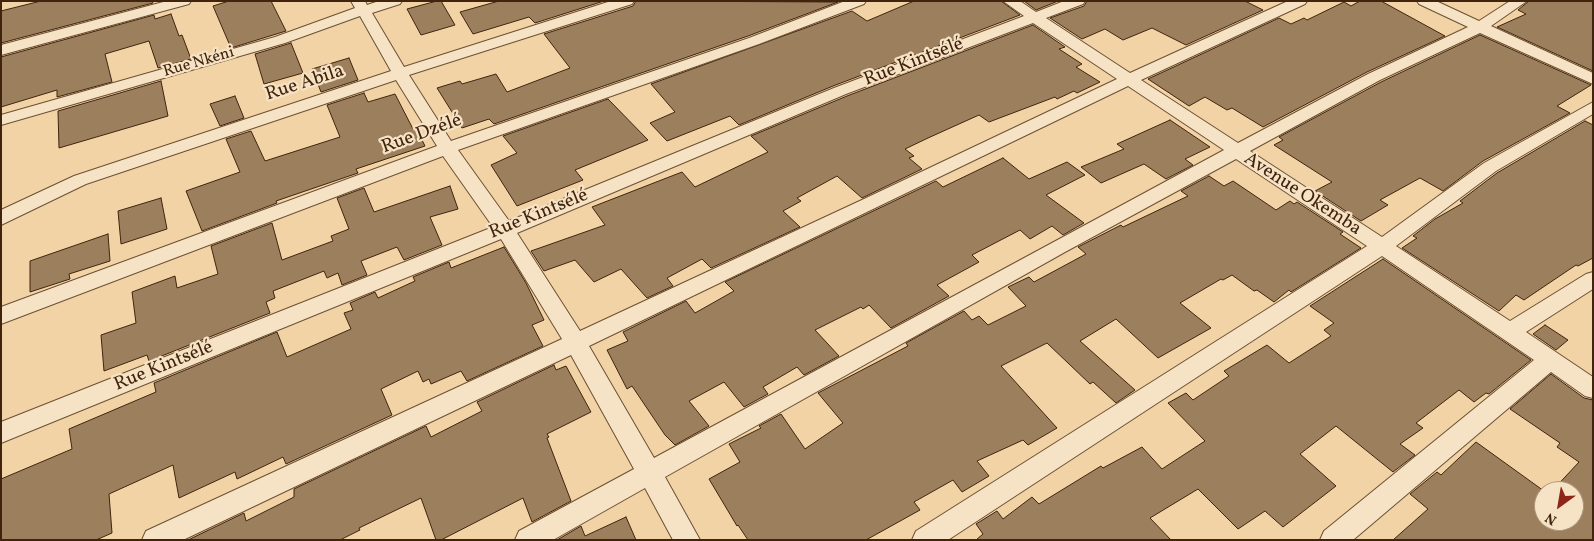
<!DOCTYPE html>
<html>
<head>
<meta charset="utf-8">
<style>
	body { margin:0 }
	#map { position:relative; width:1594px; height:541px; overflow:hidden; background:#f1d3a5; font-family:Vollkorn,serif }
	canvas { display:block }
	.frame { position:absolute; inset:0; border:2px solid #40240e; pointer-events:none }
	.north { position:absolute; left:1534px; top:481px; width:50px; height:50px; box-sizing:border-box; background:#f6e2c4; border:1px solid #ad967b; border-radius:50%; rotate:212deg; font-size:14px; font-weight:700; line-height:20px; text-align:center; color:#40240e }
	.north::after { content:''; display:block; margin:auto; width:18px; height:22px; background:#8f2418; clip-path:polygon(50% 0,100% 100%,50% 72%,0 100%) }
</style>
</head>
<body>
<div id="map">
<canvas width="1594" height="541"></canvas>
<div class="frame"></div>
<div class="north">N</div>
</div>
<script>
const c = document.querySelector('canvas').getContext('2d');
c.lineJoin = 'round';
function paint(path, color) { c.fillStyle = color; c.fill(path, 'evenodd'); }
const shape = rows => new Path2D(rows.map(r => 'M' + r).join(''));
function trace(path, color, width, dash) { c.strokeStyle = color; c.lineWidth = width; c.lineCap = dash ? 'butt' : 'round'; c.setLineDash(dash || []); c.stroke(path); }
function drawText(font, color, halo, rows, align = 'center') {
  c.font = font + ' Vollkorn,serif'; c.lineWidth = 4.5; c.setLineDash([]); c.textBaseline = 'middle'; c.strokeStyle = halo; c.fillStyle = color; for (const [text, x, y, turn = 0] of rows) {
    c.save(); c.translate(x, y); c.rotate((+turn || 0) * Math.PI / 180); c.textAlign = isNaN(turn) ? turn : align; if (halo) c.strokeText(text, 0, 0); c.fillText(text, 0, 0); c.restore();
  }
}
const building = shape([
	[41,1,152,1,153,3,1,43,1,11,41,1],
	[229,1,271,1,286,31,231,48,213,6,229,1],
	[437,1,441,1,455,25,421,35,407,9,437,1],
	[499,1,604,1,535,23,529,17,473,34,460,12,499,1],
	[636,1,838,2,748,36,494,124,489,119,462,128,437,88,460,81,462,84,496,74,507,92,570,68,544,34,633,6,636,1],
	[914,1,1001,1,1020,15,833,86,739,125,730,116,667,141,650,123,675,112,651,84,852,11,867,21,914,1],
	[1024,1,1058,1,1036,10,1024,1],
	[1087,1,1245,1,1263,10,1186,45,1152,28,1123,40,1105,29,1082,39,1050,18,1084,6,1087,1],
	[1360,1,1381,1,1445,36,1367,72,1263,127,1232,108,1227,110,1205,97,1189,106,1148,79,1279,18,1291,24,1304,18,1307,20,1344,2,1351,6,1360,1],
	[1529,1,1593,1,1593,71,1497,27,1526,14,1518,10,1529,1],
	[171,14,179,36,182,35,191,59,158,68,149,41,105,54,112,82,57,97,57,90,1,107,1,57,154,15,155,19,171,14],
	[1033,25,1065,47,1059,49,1082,64,1076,67,1100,82,1077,93,1074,91,1057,99,1055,97,989,122,979,115,928,138,905,149,914,156,909,158,922,169,862,198,837,176,797,198,801,201,783,211,800,227,711,268,702,259,667,278,673,286,647,298,621,269,594,282,575,260,544,271,531,251,605,225,592,207,682,172,695,187,768,152,751,136,847,96,1033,25],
	[1480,35,1591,85,1557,106,1570,113,1483,161,1443,191,1420,178,1380,200,1388,205,1361,221,1315,191,1332,182,1274,145,1283,140,1279,137,1381,82,1480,35],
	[291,43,303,73,264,84,255,54,291,43],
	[349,58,358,80,321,92,312,69,349,58],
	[161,81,168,116,59,148,58,111,161,81],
	[364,93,368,102,395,94,413,129,416,128,425,146,356,169,358,173,276,201,277,203,202,231,186,191,240,172,226,139,251,131,265,161,340,137,327,105,364,93],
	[235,96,244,118,220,126,210,104,235,96],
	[608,99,648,140,575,170,583,180,517,206,491,165,517,153,503,136,608,99],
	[1170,120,1210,147,1185,159,1193,165,1166,179,1144,164,1101,183,1081,167,1124,149,1117,144,1170,120],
	[1585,121,1593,125,1593,258,1578,266,1576,265,1524,300,1516,295,1499,311,1402,248,1417,238,1413,236,1435,219,1463,203,1460,201,1497,173,1585,121],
	[1003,158,1029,179,1067,162,1085,175,1046,195,1084,223,1063,235,1052,226,1030,239,1020,230,972,255,979,262,937,285,949,296,891,328,869,305,863,309,861,307,815,330,839,356,804,375,797,367,763,387,768,394,744,407,724,382,689,401,709,426,675,445,665,435,632,386,627,389,607,350,628,341,623,332,686,301,695,313,734,291,725,282,936,181,943,187,1003,158],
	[1209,176,1224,186,1233,181,1276,210,1290,201,1294,204,1297,202,1343,232,1340,234,1361,248,1291,292,1289,290,1274,302,1257,290,1254,291,1232,275,1223,280,1221,279,1180,303,1211,328,1158,358,1116,319,1080,341,1135,390,1116,403,1093,382,1090,384,1047,343,1001,366,1057,428,1028,445,1023,440,977,461,989,476,962,492,953,480,914,502,920,510,866,540,748,540,738,525,737,526,709,479,740,462,729,444,761,428,759,426,781,414,805,449,843,423,818,393,908,346,906,343,964,311,972,320,979,316,988,325,1026,306,1008,287,1029,277,1034,282,1086,254,1078,247,1121,225,1123,227,1188,196,1181,191,1209,176],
	[450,186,458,209,430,217,442,245,404,260,397,247,361,261,367,275,342,285,338,273,327,278,324,271,273,291,275,298,266,302,270,313,149,361,147,355,104,371,101,335,136,323,132,292,175,276,177,288,218,274,211,246,272,223,282,260,333,241,331,236,349,229,337,198,364,188,374,212,450,186],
	[161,198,167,229,121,244,118,211,161,198],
	[108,234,110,261,69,274,70,279,30,292,30,261,108,234],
	[504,247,526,283,544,320,532,325,543,346,467,381,461,371,431,384,429,379,423,382,418,371,381,389,392,415,286,464,283,457,237,479,235,472,179,498,173,465,109,494,112,533,96,540,1,540,1,479,72,449,69,429,156,392,154,383,277,332,287,357,351,329,344,313,353,310,350,303,375,292,378,298,415,281,413,277,449,262,451,268,504,247],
	[1383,259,1531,360,1489,394,1486,393,1474,402,1459,390,1416,423,1423,428,1400,444,1415,455,1393,472,1336,426,1300,454,1336,486,1283,527,1265,511,1238,529,1198,489,1150,518,1171,540,976,540,983,534,976,524,997,511,1003,519,1032,497,1039,504,1101,466,1103,468,1142,447,1162,469,1205,441,1168,403,1186,393,1193,400,1229,376,1224,371,1267,345,1289,363,1331,336,1324,330,1334,323,1310,306,1383,259],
	[1545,325,1568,340,1556,350,1533,334,1545,325],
	[554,365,556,370,566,366,591,412,547,434,549,437,547,438,571,501,532,522,523,498,441,540,436,540,421,498,359,528,360,530,340,540,188,540,244,513,246,521,294,497,294,489,426,426,431,437,482,411,477,402,554,365],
	[1551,374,1584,398,1593,400,1593,540,1393,540,1428,509,1410,494,1437,472,1441,475,1476,442,1544,491,1544,521,1574,521,1574,491,1552,491,1579,462,1557,447,1560,443,1510,409,1551,374],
	[626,517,636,540,557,540,581,526,585,536,626,517]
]);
paint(building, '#9c7f5d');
trace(building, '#40240e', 1);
const minor = shape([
	[167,1,191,1,189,4,1,55,1,45,167,1],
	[351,1,365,1,367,5,379,1,402,1,400,4,372,13,404,67,611,1,634,1,632,4,409,75,451,141,749,38,845,1,866,1,864,4,759,44,458,150,509,221,834,88,1024,16,1003,1,1020,1,1036,12,1064,1,1085,1,1083,4,1046,18,1130,73,1288,1,1307,1,1305,4,1141,80,1238,143,1368,74,1468,27,1419,4,1417,1,1436,1,1479,21,1510,1,1527,1,1491,26,1593,73,1593,84,1480,33,1380,80,1250,151,1382,237,1484,163,1593,102,1593,114,1496,171,1396,246,1510,321,1586,274,1593,272,1593,289,1526,332,1593,377,1593,398,1585,396,1551,372,1353,540,1320,540,1324,531,1534,360,1382,256,948,540,912,540,916,531,1367,246,1236,159,1065,252,665,477,700,540,673,540,645,488,553,540,515,540,519,531,634,469,571,355,183,540,142,540,146,531,562,339,501,239,1,443,1,422,493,227,443,156,1,324,1,307,437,146,396,80,86,184,1,225,1,210,74,176,391,71,360,16,285,43,1,125,1,115,275,37,355,8,351,1],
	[1033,23,1117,79,864,199,580,331,517,233,846,94,1033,23],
	[1128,86,1224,150,654,458,589,346,1128,86]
]);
trace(minor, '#6c5034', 2);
paint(minor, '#f6e2c4');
drawText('16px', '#40240e', '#f6e2c4', [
	["Rue Nkéni",199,63,-16]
]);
drawText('19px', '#40240e', '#f6e2c4', [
	["Rue Kintsélé",914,63,-21],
	["Rue Abila",305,84,-18],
	["Rue Dzélé",422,135,-20],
	["Avenue Okemba",1302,195,33],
	["Rue Kintsélé",539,215,-22],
	["Rue Kintsélé",164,367,-22]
]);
</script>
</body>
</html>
